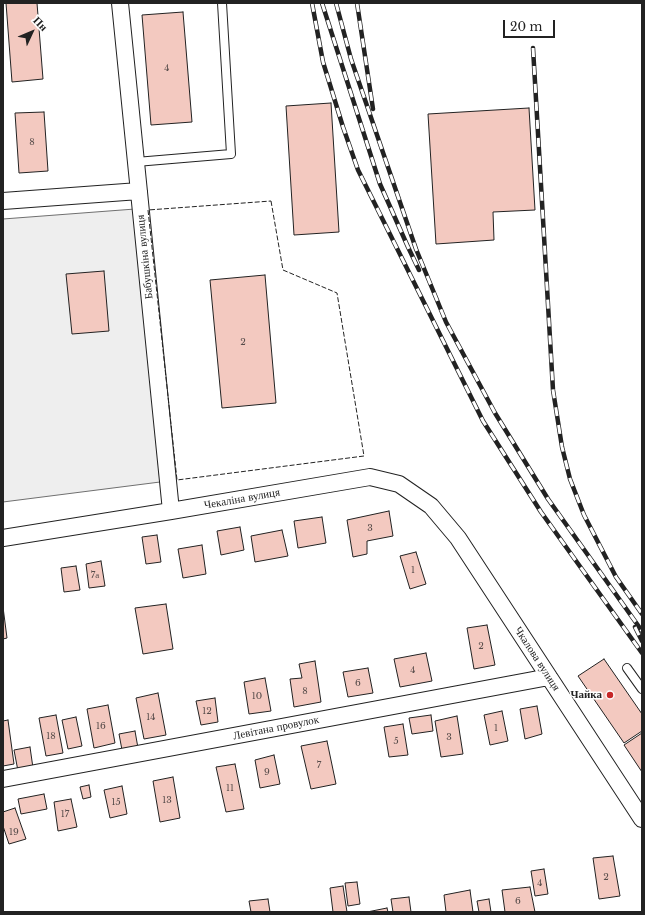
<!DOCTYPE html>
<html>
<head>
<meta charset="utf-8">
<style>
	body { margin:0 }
	#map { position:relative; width:645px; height:915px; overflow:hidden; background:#fff; font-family:"Libre Baskerville",serif }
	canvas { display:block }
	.frame { position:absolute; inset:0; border:4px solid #222; pointer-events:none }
	.north { position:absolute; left:12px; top:12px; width:40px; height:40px; -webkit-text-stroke:3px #fff; paint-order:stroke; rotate:46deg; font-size:11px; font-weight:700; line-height:16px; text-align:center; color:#222 }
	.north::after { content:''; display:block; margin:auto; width:14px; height:18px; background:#222; clip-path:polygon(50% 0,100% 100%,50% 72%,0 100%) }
	.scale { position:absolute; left:503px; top:20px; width:52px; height:18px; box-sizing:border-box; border:2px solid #222; border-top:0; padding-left:5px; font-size:12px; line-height:14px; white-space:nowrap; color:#222; -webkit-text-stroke:3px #fff; paint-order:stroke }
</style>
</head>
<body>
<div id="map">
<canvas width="645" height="915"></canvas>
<div class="frame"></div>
<div class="north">Пн</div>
<div class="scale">20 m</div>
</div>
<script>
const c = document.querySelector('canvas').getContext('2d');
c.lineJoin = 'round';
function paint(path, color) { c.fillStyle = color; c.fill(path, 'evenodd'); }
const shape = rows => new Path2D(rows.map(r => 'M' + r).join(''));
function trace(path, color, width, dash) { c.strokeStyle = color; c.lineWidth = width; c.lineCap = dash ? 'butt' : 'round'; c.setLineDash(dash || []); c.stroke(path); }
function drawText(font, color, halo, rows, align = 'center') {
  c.font = font + ' "Libre Baskerville",serif'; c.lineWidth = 3; c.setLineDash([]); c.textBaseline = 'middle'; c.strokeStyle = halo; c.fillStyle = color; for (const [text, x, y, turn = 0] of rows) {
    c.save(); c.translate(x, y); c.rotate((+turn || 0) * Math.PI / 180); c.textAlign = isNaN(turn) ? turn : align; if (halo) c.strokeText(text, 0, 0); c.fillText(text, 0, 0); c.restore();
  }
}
const green = shape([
	[135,209,160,482,3,502,3,219,135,209]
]);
paint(green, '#eee');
trace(green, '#6f6f6f', 1);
const building = shape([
	[6,3,37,3,43,79,12,82,6,3],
	[183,12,192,122,151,125,142,15,183,12],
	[331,103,339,232,294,235,286,106,331,103],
	[529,108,535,210,493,212,494,240,436,244,428,114,529,108],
	[44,112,48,171,19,173,15,113,44,112],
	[104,271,109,331,72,334,66,274,104,271],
	[265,275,276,403,222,408,210,280,265,275],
	[389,511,393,536,367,541,367,554,353,557,347,520,389,511],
	[322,517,326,543,298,548,294,521,322,517],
	[240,527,244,550,221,555,217,531,240,527],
	[282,530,288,556,255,562,251,536,282,530],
	[157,535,161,562,146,564,142,537,157,535],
	[202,545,206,574,183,578,178,549,202,545],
	[416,552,426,584,410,589,400,556,416,552],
	[101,561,105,586,89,588,86,564,101,561],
	[76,566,80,590,64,592,61,568,76,566],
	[166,604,173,649,143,654,135,608,166,604],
	[3,607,7,638,3,639,3,607],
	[487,625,495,665,474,669,467,628,487,625],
	[426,653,432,681,400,687,394,659,426,653],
	[604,659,642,714,642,731,624,743,578,676,604,659],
	[315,661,321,702,294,707,290,679,302,678,299,664,315,661],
	[368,668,373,693,348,697,343,672,368,668],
	[265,678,271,711,249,714,244,682,265,678],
	[158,693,166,735,144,739,136,698,158,693],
	[215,698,218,722,201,725,196,701,215,698],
	[108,705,115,743,94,748,87,709,108,705],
	[537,706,542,734,525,739,520,709,537,706],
	[502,711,508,741,490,745,484,715,502,711],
	[56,715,63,753,46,756,39,718,56,715],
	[431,715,433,731,412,734,409,718,431,715],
	[457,716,463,754,441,757,435,721,457,716],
	[76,717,82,746,68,749,62,720,76,717],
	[8,720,14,764,3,766,3,721,8,720],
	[403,724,408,755,389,757,384,727,403,724],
	[135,731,138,748,122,750,119,734,135,731],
	[642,733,642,772,624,745,642,733],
	[327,741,336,784,311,789,301,746,327,741],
	[30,747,33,768,18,771,14,750,30,747],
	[274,755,280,784,260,788,255,760,274,755],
	[235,764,244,809,226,812,216,767,235,764],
	[173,777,180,818,160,822,153,781,173,777],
	[89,785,91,797,83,799,80,787,89,785],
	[122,786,127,814,110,818,104,790,122,786],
	[44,794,47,809,21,814,18,799,44,794],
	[71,799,77,827,58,831,54,802,71,799],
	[15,808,26,839,9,844,3,826,3,812,15,808],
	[613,856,620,896,599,899,593,858,613,856],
	[544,869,548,894,535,896,531,871,544,869],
	[357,882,360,904,348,906,345,883,357,882],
	[343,886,347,912,333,912,330,888,343,886],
	[530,887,535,912,505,912,502,890,530,887],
	[470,890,473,912,446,912,444,895,470,890],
	[409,897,411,912,393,912,391,899,409,897],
	[268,899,270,912,251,912,249,901,268,899],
	[489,899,491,912,479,912,477,901,489,899],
	[387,908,388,912,367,912,387,908]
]);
paint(building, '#f3c9c0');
trace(building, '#222', 1);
const service = shape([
	[136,162,231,154,222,3],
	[627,668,642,689]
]);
const minor = shape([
	[120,3,171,511],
	[3,201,139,191],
	[3,538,171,511,370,477,399,484,431,506,458,538,642,819],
	[3,779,549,677]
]);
trace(service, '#222', 10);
trace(minor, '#222', 18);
trace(service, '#fff', 8);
trace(minor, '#fff', 16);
const rail = shape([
	[312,3,323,62,343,127,358,170,483,421,541,512,642,653],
	[322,3,380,184,408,247,419,270],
	[336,3,351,59,416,249,446,322,495,413,548,499,642,631],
	[357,3,373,109],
	[533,48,553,390,562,447,570,479,584,515,616,577,642,614],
	[635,627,642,641]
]);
trace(rail, '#222', 4.5);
trace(rail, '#fff', 3, [9]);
trace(shape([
	[271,201,283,270,337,293,364,456,177,480,148,210,271,201]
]), '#222', 1, [5, 2]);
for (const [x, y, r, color] of [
	[610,695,4,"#c62828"]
]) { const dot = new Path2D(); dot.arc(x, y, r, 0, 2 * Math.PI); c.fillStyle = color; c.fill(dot); trace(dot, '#fff', 1.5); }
drawText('9px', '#564c4a', null, [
	["4",167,68],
	["8",32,142],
	["2",243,342],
	["3",370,528],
	["1",413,570],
	["7а",95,575],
	["2",481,646],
	["4",413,670],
	["6",358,683],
	["8",305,691],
	["10",257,696],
	["12",207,711],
	["14",151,717],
	["16",101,726],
	["1",496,728],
	["18",51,736],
	["3",449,737],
	["5",396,741],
	["7",319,765],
	["9",267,772],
	["11",230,788],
	["13",167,800],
	["15",116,802],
	["17",65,814],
	["19",14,832],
	["2",606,877],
	["4",540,883],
	["6",518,901]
]);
drawText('11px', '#222', '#fff', [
	["Бабушкіна вулиця",145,257,-96],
	["Чекаліна вулиця",242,499,-10],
	["Чкалова вулиця",537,659,57],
	["Левітана провулок",276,728,-11]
]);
drawText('bold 11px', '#222', '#fff', [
	["Чайка",602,695]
], 'right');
</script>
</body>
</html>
